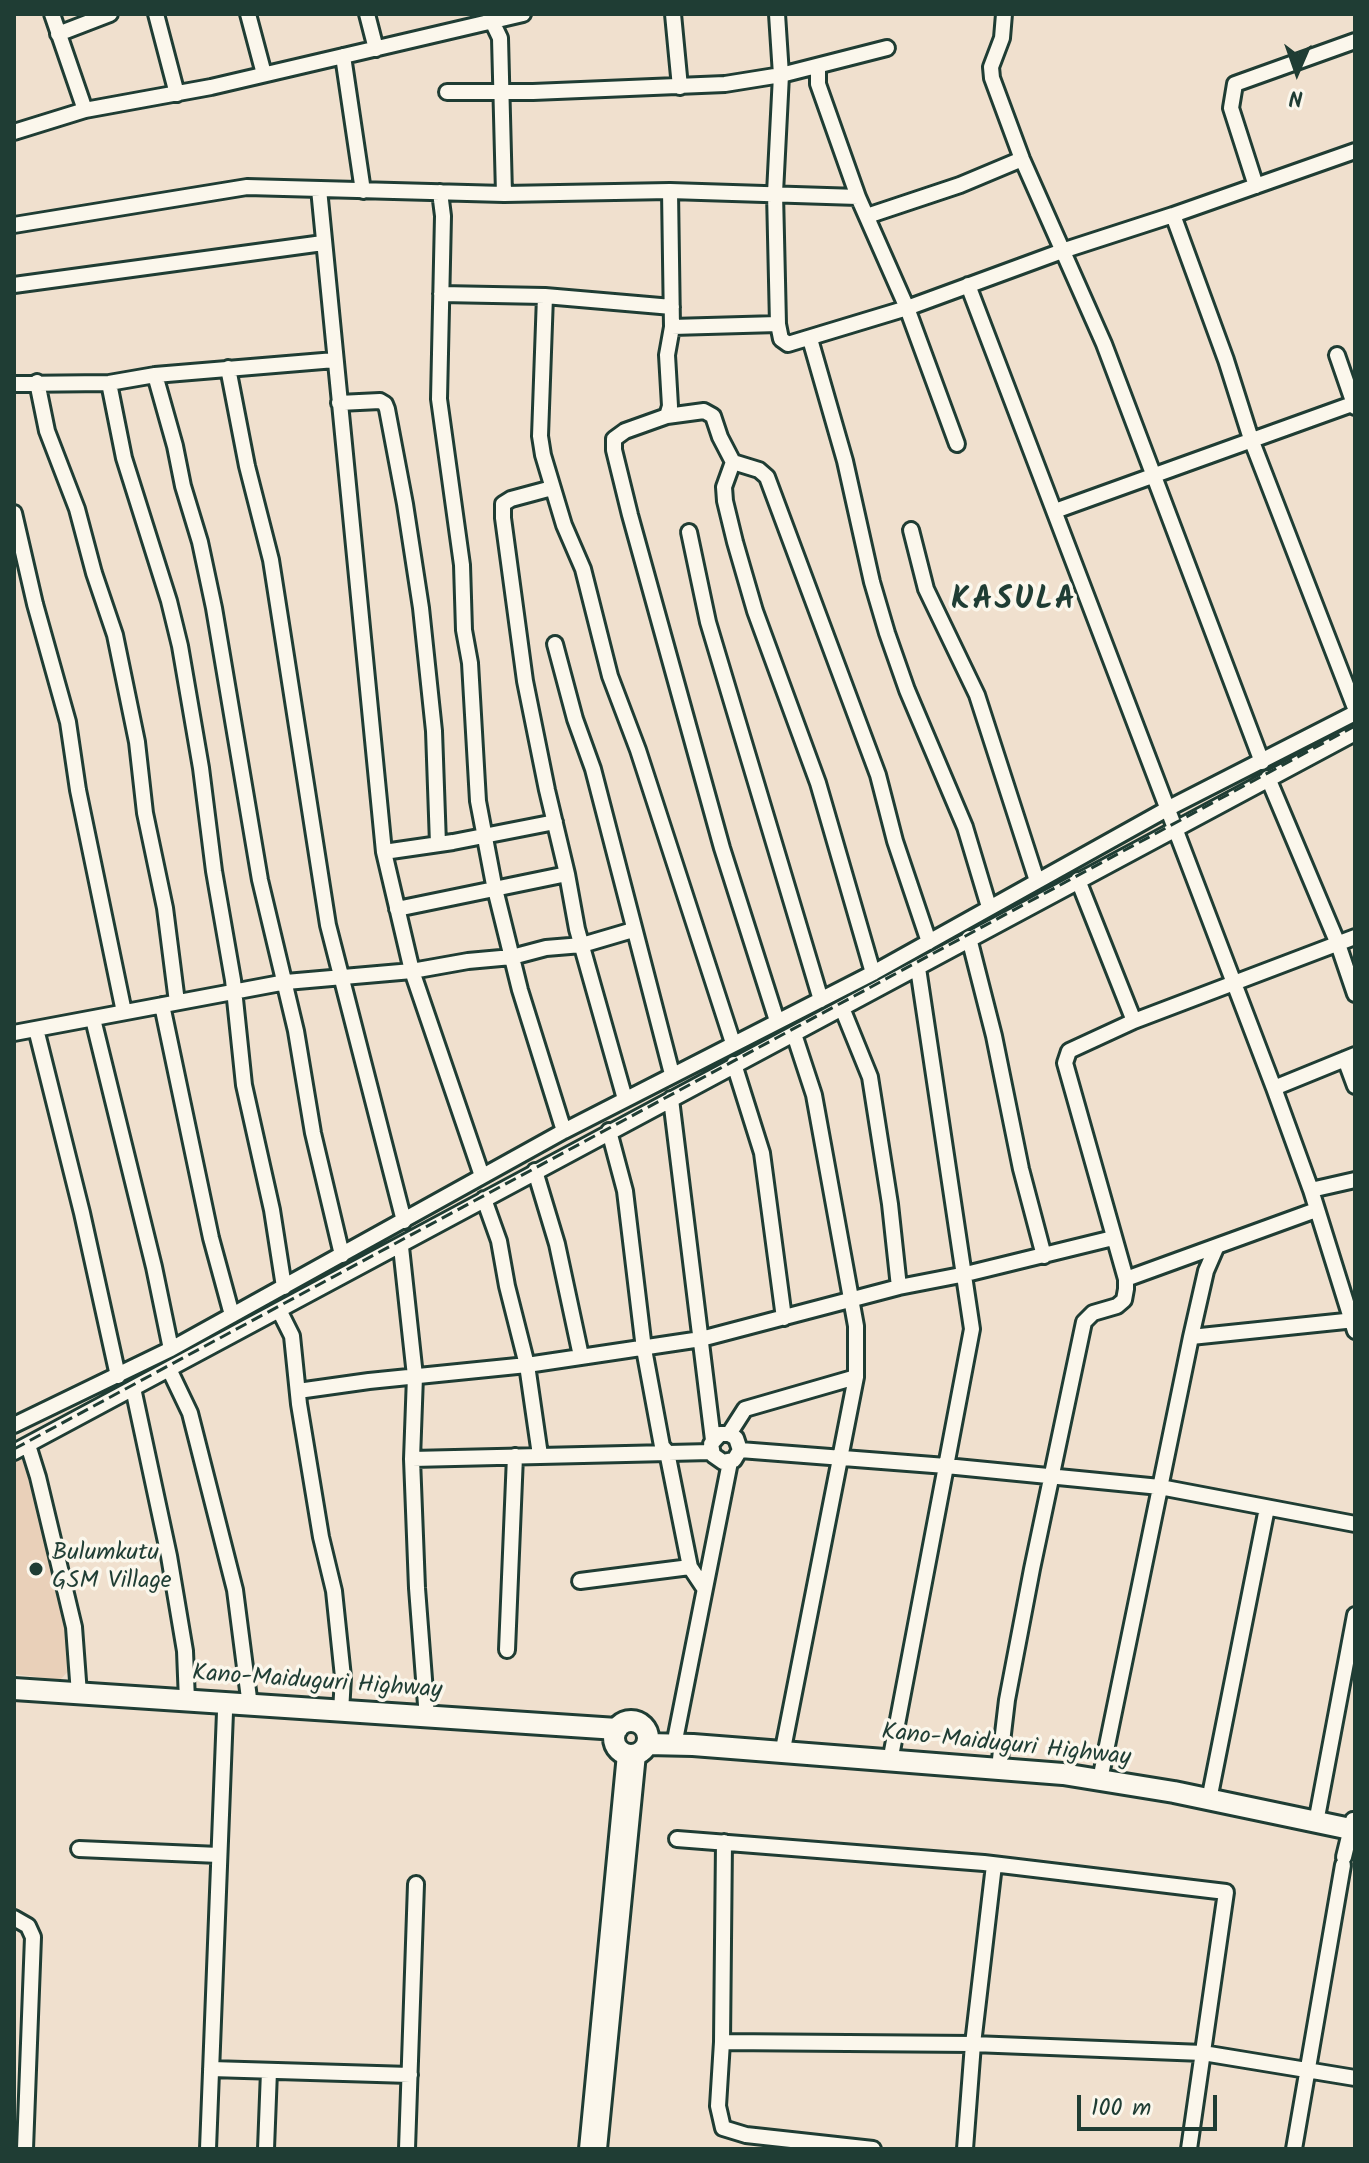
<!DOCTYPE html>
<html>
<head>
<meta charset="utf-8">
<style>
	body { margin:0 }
	#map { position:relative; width:1369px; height:2163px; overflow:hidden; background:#f0e0ce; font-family:Kalam,sans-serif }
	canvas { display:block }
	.frame { position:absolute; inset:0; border:16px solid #1f3d34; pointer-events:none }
	.north { position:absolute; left:1257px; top:32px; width:80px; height:80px; -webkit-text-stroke:6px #fbf7ec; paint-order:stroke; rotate:182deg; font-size:22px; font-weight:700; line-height:32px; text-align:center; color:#1f3d34 }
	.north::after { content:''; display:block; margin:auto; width:28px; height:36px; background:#1f3d34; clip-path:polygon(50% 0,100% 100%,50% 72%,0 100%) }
	.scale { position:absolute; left:1077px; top:2095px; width:140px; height:36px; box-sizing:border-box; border:4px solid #1f3d34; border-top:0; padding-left:10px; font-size:24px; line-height:28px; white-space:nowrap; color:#1f3d34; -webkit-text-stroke:6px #fbf7ec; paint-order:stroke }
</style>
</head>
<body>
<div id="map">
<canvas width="1369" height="2163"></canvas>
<div class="frame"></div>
<div class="north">N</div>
<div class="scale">100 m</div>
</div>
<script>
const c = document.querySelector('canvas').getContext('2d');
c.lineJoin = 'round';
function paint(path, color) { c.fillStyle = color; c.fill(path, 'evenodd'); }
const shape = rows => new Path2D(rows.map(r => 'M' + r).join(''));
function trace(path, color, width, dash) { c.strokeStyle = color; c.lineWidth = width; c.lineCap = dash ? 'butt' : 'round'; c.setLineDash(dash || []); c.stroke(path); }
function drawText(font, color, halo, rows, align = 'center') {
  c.font = font + ' Kalam,sans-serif'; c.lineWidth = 7; c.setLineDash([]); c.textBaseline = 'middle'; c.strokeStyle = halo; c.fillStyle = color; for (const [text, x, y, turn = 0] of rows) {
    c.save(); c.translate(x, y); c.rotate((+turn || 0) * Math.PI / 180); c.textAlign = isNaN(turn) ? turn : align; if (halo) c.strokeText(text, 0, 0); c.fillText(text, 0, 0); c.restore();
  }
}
paint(shape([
	[28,1445,78,1661,60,1680,14,1674,14,1453]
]), '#e9d0b9');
const minor = shape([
	[52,14,85,110],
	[156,14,177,94],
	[248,14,264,74],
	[367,14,376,49],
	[673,14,680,87],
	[777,14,781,75,775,193,778,324,781,339,788,344,907,308,1065,250,1173,215,1355,151],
	[1004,14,1002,38,991,67,992,78,1022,159,1104,344,1262,762],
	[490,17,500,38,504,194],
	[58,34,110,14],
	[343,56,363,191],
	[818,66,818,84,858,197,907,308,957,444],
	[447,92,533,92,725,84,781,75,887,48],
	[14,132,85,110,211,87,523,14],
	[1256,186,1231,108,1235,84,1355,41],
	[319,189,384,852,412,971,482,1176],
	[440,192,443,216,439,399,462,565,464,630,470,663,478,801,494,885,520,990,564,1131],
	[1173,215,1226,360,1251,439,1355,708],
	[867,216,960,185,1022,159],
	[14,225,247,187,504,194,670,191,858,197],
	[14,285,323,243],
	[968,285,1274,1088,1311,1190,1355,1331],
	[441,294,545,296,672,307],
	[545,296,540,436,543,455,564,525,583,569,610,676,638,750,733,1043],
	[672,327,778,324],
	[810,339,845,461,872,582,887,633,907,690,965,827,989,907],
	[1337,355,1355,407],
	[228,368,247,466,271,560,328,925,404,1221],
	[155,375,175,446,183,486,200,542,214,608,260,880,296,1031,313,1133,342,1255],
	[37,382,47,431,77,509,94,573,115,635,137,742,145,813,165,908,177,1002],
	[109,383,124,458,169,601,180,646,201,768,214,871,233,980,244,1085,272,1210,284,1287],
	[14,384,109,383,155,375,335,360],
	[339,403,380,401,385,404,387,409,405,504,421,608,434,731,438,844],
	[667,416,670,406,667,355,672,327,670,191],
	[733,462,724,487,725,501,735,542,755,611,818,783,873,973],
	[552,488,511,499,503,504,503,518,525,681,547,790,567,874,577,929,625,1099],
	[1055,511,1355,403],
	[14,513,35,604,68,722,78,790,124,1012],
	[911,530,926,589,977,695,1037,881],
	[689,532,708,622,821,1000],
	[555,644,575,719,593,769,672,1074],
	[1268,778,1338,944,1355,994],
	[384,852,453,842,555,822],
	[1078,880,1134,1021],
	[397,909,567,874],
	[969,938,994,1036,1021,1169,1044,1256],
	[162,1005,211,1238,232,1315],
	[842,1008,870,1077,890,1204,899,1287],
	[93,1019,154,1267,171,1349],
	[777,1021,722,848,630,515,614,450,614,439,625,431,667,416,704,411,713,416,720,437,733,462,759,470,767,477,878,775,895,841,929,942],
	[36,1029,82,1213,118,1376],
	[14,1033,286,982,412,971,468,961,512,957,546,948,582,945,633,930],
	[1345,1059,1355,1086],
	[734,1064,762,1153,784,1318],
	[1274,1088,1355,1055],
	[671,1099,713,1440],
	[609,1131,625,1191,644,1349,662,1446,667,1452,690,1567,704,1588],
	[535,1171,557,1244,581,1356],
	[1311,1190,1355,1180],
	[484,1199,499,1241,507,1286,527,1365,540,1455],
	[401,1247,415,1376,412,1459,417,1588,427,1718],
	[1126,1279,1316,1210],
	[279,1310,292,1336,299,1404,321,1537,334,1591,343,1677,341,1712],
	[1191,1337,1355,1320],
	[169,1369,190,1413,235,1590,250,1706],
	[133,1388,169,1556,185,1651,187,1701],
	[298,1391,369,1381,527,1365,701,1339,899,1287,966,1274,1113,1238],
	[14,1425,171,1349,564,1131,873,973,1167,809,1355,713],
	[729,1434,736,1438,740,1450,734,1460,723,1462,713,1455,711,1444,720,1434,729,1434,745,1409,856,1377],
	[28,1445,38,1477,74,1627,79,1694],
	[740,1450,946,1466,1160,1487,1355,1524],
	[14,1452,1355,733],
	[412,1459,711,1452],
	[580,1581,690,1567],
	[507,1650,515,1456],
	[676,1735,730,1462],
	[784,1744,856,1377,856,1326,814,1095,794,1034],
	[892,1751,972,1329,918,968],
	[1000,1759,1007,1700,1032,1569,1084,1322,1093,1313,1117,1306,1124,1300,1126,1289,1126,1279,1065,1063,1069,1051,1134,1021,1355,937],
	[1102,1770,1191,1337,1206,1271,1216,1248],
	[1211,1790,1267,1508],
	[1318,1812,1355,1615],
	[677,1839,984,1863,1226,1892,1189,2149],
	[724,1842,722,2042,718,2106,723,2128,746,2135,873,2149],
	[79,1849,219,1855],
	[1344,1857,1353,1820],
	[14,1918,28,1926,33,1937,25,2149],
	[722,2042,973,2044,1203,2053,1355,2078],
	[211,2069,410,2075],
	[208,2149,225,1712],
	[266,2149,269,2071],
	[407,2149,416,1884],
	[587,2149,625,1754],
	[599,2149,638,1754],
	[965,2149,973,2044,994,1865],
	[1294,2149,1343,1865]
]);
const highway = shape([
	[14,1689,617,1729],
	'614 1738a17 17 0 1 1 34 0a17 17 0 1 1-34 0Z',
	[647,1744,693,1745,1063,1774,1174,1792,1355,1830]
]);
trace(minor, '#1f3d34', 20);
trace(highway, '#1f3d34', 26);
trace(minor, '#fbf7ec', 14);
trace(highway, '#fbf7ec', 20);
trace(shape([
	[14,1449,1355,726]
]), '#1f3d34', 3, [12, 6]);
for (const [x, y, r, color] of [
	[36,1569,8,"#1f3d34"]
]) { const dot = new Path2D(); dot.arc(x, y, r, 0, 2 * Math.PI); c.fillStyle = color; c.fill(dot); trace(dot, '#fbf7ec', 3); }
drawText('24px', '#1f3d34', '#fbf7ec', [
	["Bulumkutu",52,1555],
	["GSM Village",52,1583]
], 'left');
drawText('24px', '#1f3d34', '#fbf7ec', [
	["Kano-Maiduguri Highway",317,1684,4],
	["Kano-Maiduguri Highway",1006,1747,6]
]);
c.letterSpacing = '2px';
drawText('bold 32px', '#1f3d34', '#fbf7ec', [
	["KASULA",1014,603]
]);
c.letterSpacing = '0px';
</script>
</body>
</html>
